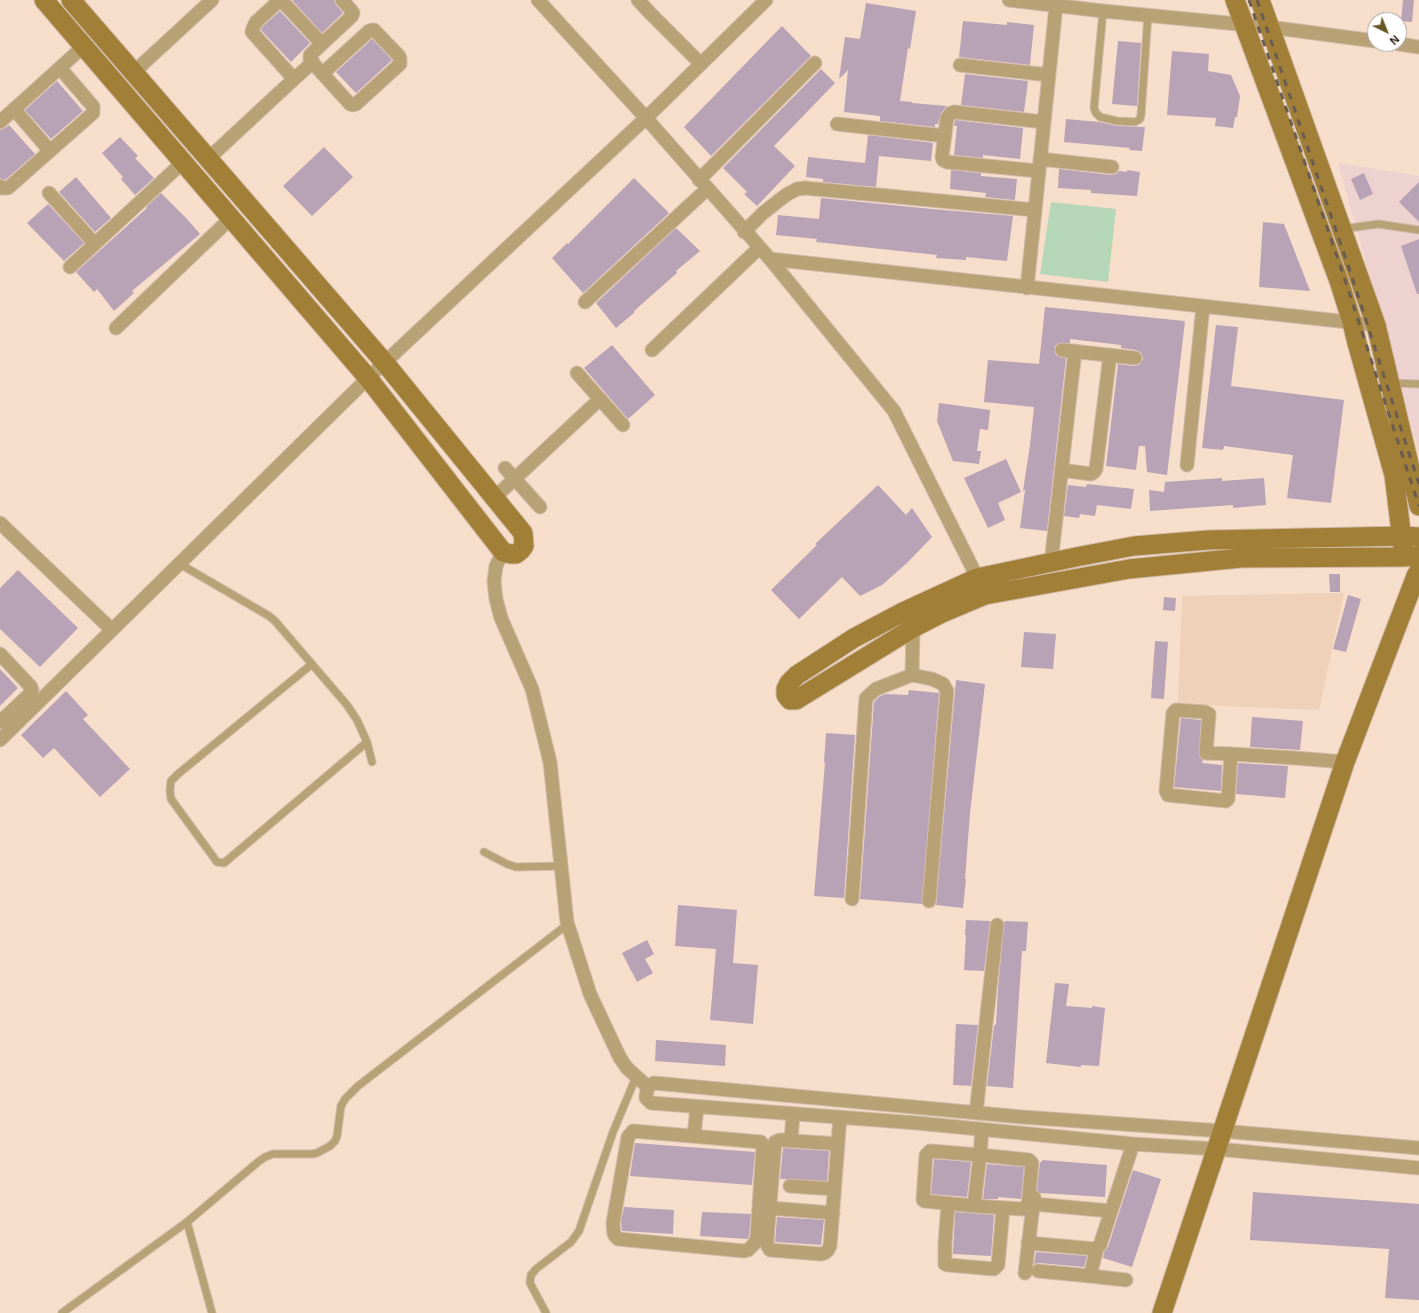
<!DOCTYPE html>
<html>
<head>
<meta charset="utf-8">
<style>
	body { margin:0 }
	#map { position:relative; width:1419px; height:1313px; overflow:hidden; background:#f7deca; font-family:Helvetica,sans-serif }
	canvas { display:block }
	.north { position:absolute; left:1367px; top:12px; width:40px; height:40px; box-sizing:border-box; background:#fff; border:1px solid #a6a3a0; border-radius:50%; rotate:137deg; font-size:11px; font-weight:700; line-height:16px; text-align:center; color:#211811 }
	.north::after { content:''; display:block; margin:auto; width:14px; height:18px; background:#655623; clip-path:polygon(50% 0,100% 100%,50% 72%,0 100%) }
</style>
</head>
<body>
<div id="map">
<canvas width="1419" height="1313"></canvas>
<div class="north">N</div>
</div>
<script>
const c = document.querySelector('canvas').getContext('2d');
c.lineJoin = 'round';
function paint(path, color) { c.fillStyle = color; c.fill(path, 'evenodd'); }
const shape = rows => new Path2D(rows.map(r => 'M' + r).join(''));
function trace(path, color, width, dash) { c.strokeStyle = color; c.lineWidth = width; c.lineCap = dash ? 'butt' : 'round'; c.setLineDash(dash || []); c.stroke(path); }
paint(shape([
	[1338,163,1419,176,1419,452]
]), '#edd2cf');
paint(shape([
	[1344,593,1319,710,1178,704,1182,596]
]), '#efd0b8');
paint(shape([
	[1051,202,1116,209,1108,282,1040,274]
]), '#b5d7b8');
paint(shape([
	[292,0,334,0,336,5,343,13,322,33],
	[1403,0,1414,0,1412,22,1401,21],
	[866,3,916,11,910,49,908,48,900,101,912,102,912,103,947,106,941,113,938,124,935,124,935,127,880,121,880,116,844,112,848,70,839,79,845,37,860,39],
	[280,11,310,43,291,62,261,30,262,27],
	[963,21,1007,25,1007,22,1034,25,1030,65,959,57],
	[782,26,811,56,711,156,684,127],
	[372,39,392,60,356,93,336,72],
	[1118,41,1141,43,1137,106,1112,104],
	[1172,51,1209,54,1208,71,1231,75,1240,96,1237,117,1235,117,1233,128,1215,126,1216,118,1167,115],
	[821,69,835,83,774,146,795,166,757,206,744,194,747,192,723,168],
	[965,74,1028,81,1024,112,961,105],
	[57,81,83,111,51,139,25,110],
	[1066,119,1099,122,1117,126,1145,127,1142,151,1129,150,1130,148,1064,142],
	[955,120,1023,128,1020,159,983,155,983,158,954,155,957,126,954,126],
	[9,125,35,154,5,180,0,178,0,130,5,128],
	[868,135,933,143,931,161,879,156,876,187,823,182,823,179,806,177,808,157,865,163],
	[120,137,138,156,135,158,154,178,135,195,121,179,123,177,102,153],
	[324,147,353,177,312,216,283,186],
	[1059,169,1111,175,1116,174,1119,171,1127,172,1127,170,1140,172,1137,196,1091,193,1091,190,1058,188],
	[951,170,981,173,981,176,1017,179,1015,199,1014,200,985,197,986,193,950,189],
	[1364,173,1373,194,1360,200,1351,179],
	[76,177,111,218,95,232,59,192],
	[634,178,669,213,583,293,552,258,567,243,568,244],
	[1419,182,1419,222,1399,202],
	[161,193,187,219,200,234,132,291,134,293,114,311,97,289,94,292,76,272,147,208,146,207],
	[821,198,932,209,1013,216,1007,261,966,257,966,260,936,258,937,255,816,242,817,239,776,235,778,215,819,219],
	[48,204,84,243,64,261,27,223],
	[1263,222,1284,224,1310,291,1259,287],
	[676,228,700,251,676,271,677,273,634,311,635,312,616,328,596,303],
	[1419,239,1419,294,1417,294,1401,246],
	[1045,307,1185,321,1167,475,1147,472,1145,446,1139,446,1136,470,1106,466,1118,364,1134,366,1139,365,1143,359,1142,355,1140,352,1136,350,1121,348,1121,345,1070,339,1070,343,1059,343,1055,346,1055,353,1057,356,1066,358,1047,531,1020,528,1025,490,1023,491,1030,445,1034,407,984,402,988,360,1039,364],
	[1216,325,1238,327,1231,386,1344,400,1331,503,1287,498,1293,455,1224,446,1223,450,1202,448],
	[612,345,655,395,628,419,584,368],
	[939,403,990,410,988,430,980,429,977,451,981,451,979,464,953,461,937,421],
	[1006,459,1021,492,998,503,1005,520,988,528,964,478],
	[1222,478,1222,481,1264,478,1266,505,1233,508,1233,505,1150,511,1149,490,1164,492,1165,482],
	[1087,484,1134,489,1131,509,1097,505,1095,516,1080,514,1079,518,1064,516,1068,485,1086,487],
	[878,485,906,515,912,508,932,537,907,563,882,585,860,596,842,577,799,619,771,590,817,545,815,544],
	[18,570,78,628,40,667,0,629,0,588],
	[1329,574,1340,574,1340,592,1330,592],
	[1348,595,1361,599,1346,652,1333,649],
	[1164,597,1176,598,1175,611,1163,610],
	[1024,632,1056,634,1053,669,1021,667],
	[1155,641,1168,642,1164,699,1151,698],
	[0,669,18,688,0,706],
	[956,680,985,684,970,813,965,879,966,879,963,908,936,905],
	[909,690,939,693,922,904,860,899,874,702,880,696,886,694,908,695],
	[66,691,88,715,83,719,130,769,100,797,54,748,43,758,21,735],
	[1252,717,1303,721,1300,750,1250,747],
	[1181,718,1201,720,1199,756,1203,760,1202,763,1222,765,1221,791,1174,787],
	[826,733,855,735,844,898,814,896,825,763,824,762],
	[1238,763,1288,766,1285,798,1236,794],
	[678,905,737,910,733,963,758,965,753,1024,710,1020,716,949,675,946],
	[966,920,990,921,984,971,964,970,966,935,965,935],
	[1006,921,1028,922,1026,951,1022,951,1013,1088,987,1086,994,1026,996,1024,998,988,1004,922],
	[647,940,654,954,645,959,653,973,637,982,622,953],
	[1055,983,1069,984,1066,1006,1092,1008,1092,1006,1105,1008,1099,1066,1081,1065,1081,1067,1046,1063],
	[956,1024,978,1025,971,1086,953,1085],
	[656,1040,726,1045,725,1066,655,1061],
	[635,1143,755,1152,752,1185,630,1176],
	[783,1148,829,1151,827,1181,780,1179],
	[934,1159,971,1162,967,1197,931,1194],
	[1042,1160,1107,1165,1105,1197,1040,1193,1037,1190,1040,1162,1042,1162],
	[987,1164,1024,1167,1021,1199,998,1197,998,1199,983,1199],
	[1133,1170,1161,1179,1132,1267,1103,1258,1104,1252,1108,1247],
	[1253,1192,1419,1204,1419,1300,1385,1298,1389,1249,1250,1240],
	[624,1207,674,1210,673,1234,622,1231,621,1221],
	[702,1212,751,1214,749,1236,748,1239,700,1236],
	[955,1212,994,1215,991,1256,953,1254],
	[777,1217,824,1220,821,1245,775,1242],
	[1036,1252,1087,1256,1084,1267,1039,1263,1034,1264]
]), '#b7a2b6');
const lane = shape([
	[1103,11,1094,108,1096,113,1100,117,1117,121,1135,122,1140,119,1141,115,1148,15],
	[1342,229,1378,224,1419,230],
	[1391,383,1419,384],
	[180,564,269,616,275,621,347,705,357,720,367,742,372,762],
	[312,664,178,774,171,781,170,790,171,799,217,862,224,863,367,742],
	[484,852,507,864,516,867,561,866],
	[187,1222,212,1313],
	[62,1313,187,1222,258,1162,265,1157,273,1154,312,1154,317,1153,330,1146,335,1141,337,1136,341,1106,345,1099,358,1086,568,924],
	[546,1313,530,1283,531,1275,536,1269,571,1242,579,1231,613,1132,636,1077]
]);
const street = shape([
	[281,0,322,44],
	[538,0,646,118,770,259,894,411,981,585],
	[638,0,650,13,701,64],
	[1009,0,1103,11,1269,27,1375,41],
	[1399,44,1419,47],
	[960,65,1049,75],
	[134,72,212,0],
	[323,73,369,31,372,30,374,30,399,56,400,59,400,64,356,104,353,105,350,104,310,60,310,55,352,16,353,13,351,10,342,0],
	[294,79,313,62],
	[14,109,50,151],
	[0,122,84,46],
	[837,124,945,136],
	[209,158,294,79,252,32,253,28,256,22,280,0],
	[1040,159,1112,167],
	[1038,171,947,162,943,160,942,157,947,118,951,113,954,112,1044,122],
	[699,180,815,63],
	[0,186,2,188,8,188,93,113,93,106,90,103,60,68],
	[49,193,95,244],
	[744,232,763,213,786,195,797,189,805,188,1035,210],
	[770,259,1376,325],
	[70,267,182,163],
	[1027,288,1056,6],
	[585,302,707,189],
	[116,328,231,218],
	[652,350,759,248],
	[1062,350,1135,358],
	[577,373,623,425],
	[1187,465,1203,306],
	[505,468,540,507],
	[1061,470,1091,474,1094,472,1096,469,1110,355],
	[494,498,600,399],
	[0,523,112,630,368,378,646,118,766,0],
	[503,552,496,566,494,581,496,599,501,618,532,689,550,762,567,922,590,994,620,1058,627,1068,648,1087],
	[1051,563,1075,351],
	[0,654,31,687,32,690,30,694,0,722],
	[912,675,932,679,943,684,947,691,929,901],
	[0,740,112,630],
	[1231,754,1228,799,1226,801,1168,795,1166,791,1173,713,1176,710,1205,712,1209,714,1206,753,1231,754,1295,758,1345,762],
	[852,899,866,698,876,689,912,675,913,628,910,623],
	[976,1113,997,925],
	[633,1131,761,1142,763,1145,757,1238,754,1244,748,1250,744,1251,618,1239,616,1237,614,1234,613,1223,628,1137,633,1131],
	[694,1136,697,1107],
	[791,1141,793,1114],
	[838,1144,780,1140,775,1142,767,1240,767,1245,770,1250,821,1254,825,1253,828,1250,830,1246,840,1117],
	[1419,1148,1222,1131,1022,1117,654,1083,648,1087,646,1095,646,1098,651,1103,917,1123,1133,1144,1217,1149,1419,1168],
	[790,1186,834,1189],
	[948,1204,945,1244,945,1264,948,1265,994,1269,998,1265,1003,1208],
	[1033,1204,1111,1211],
	[974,1206,924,1201,923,1200,926,1155,930,1151,980,1155,1029,1160,1032,1163,1028,1205,1023,1209,974,1206,980,1155,982,1129],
	[769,1208,833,1213],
	[1028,1243,1095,1249,1097,1248,1100,1245,1133,1144],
	[1097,1248,1090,1276,1126,1280],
	[1038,1271,1090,1276],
	[1025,1273,1034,1197]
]);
const secondary = shape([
	[44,0,368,378,503,552,511,554,516,554,521,550,524,546,523,533,385,363,71,0],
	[1235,0,1339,281,1352,322,1357,343,1394,475,1403,548],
	[1260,0,1376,325,1419,506],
	[1419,537,1403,536,1208,540,1134,546,1076,557,977,578,903,612,854,638,797,675,789,683,786,689,786,695,790,700,796,700,913,628,942,613,985,595,1129,569,1241,558,1404,557,1419,556],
	[1162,1313,1345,762,1416,576,1419,571]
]);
trace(lane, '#d0baa9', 9);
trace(street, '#d0baa9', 15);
trace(secondary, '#d0baa9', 21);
trace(lane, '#b8a174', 7);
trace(street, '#b8a174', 13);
trace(secondary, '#a17f37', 19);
trace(shape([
	[1249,0,1344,277,1419,506],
	[1257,0,1351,274,1419,484]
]), '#6b5c51', 3, [7, 7]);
</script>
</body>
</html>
